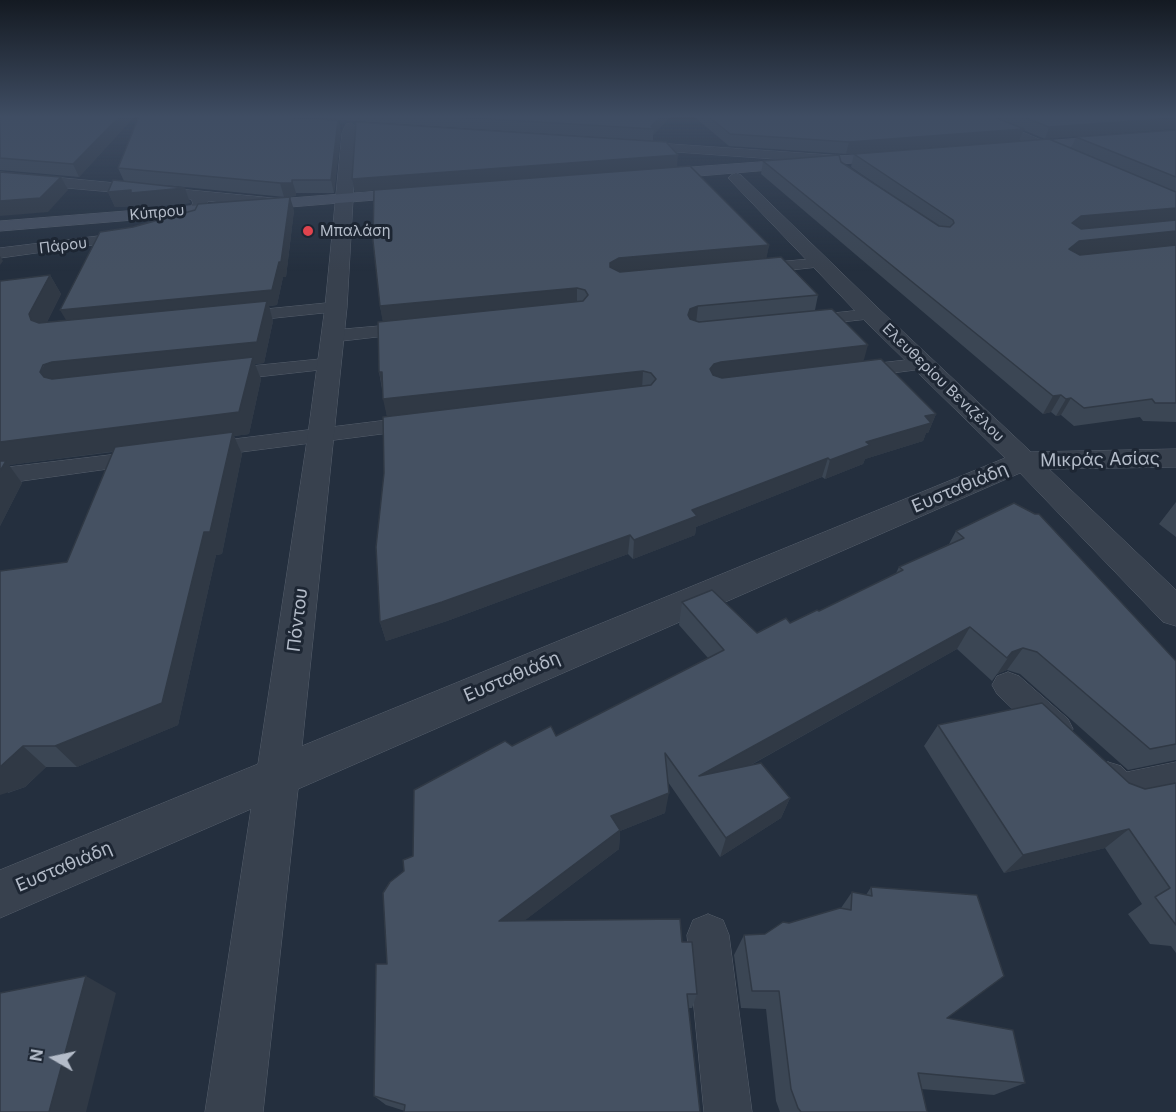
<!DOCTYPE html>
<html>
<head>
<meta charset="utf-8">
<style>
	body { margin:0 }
	#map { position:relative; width:1176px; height:1112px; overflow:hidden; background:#242f3e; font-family:Inter,sans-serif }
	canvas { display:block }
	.north { position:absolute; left:24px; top:1028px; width:60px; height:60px; -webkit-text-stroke:4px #1d2633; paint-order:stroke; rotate:279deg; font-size:16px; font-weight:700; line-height:24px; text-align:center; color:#b4bcc9 }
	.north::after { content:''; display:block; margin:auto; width:21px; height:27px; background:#b4bcc9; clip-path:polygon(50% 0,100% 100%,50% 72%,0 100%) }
</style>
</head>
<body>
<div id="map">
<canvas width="1176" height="1112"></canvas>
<div class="north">N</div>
</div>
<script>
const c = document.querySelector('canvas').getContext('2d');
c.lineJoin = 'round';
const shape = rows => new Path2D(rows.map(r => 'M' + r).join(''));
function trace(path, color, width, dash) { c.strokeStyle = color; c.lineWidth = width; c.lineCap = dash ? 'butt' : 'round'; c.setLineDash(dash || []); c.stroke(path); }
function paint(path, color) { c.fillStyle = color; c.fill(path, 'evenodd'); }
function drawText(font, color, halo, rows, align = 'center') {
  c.font = font + ' Inter,sans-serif'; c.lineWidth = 6; c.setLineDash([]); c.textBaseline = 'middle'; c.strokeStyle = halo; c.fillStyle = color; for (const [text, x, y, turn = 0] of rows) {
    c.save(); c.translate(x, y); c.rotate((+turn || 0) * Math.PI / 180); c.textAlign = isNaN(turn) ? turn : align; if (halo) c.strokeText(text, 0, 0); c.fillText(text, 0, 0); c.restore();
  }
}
const lane = shape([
	[131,232,136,233,138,236,136,239,0,258,0,248,131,232],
	[821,258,827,260,829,263,827,266,754,274,746,269,754,264,821,258],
	[336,302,342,303,345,307,342,311,236,322,230,321,227,317,230,313,236,312,336,302],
	[871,309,877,310,880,314,877,318,805,326,799,325,796,321,799,317,805,316,871,309],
	[414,323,420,324,423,328,420,332,333,342,326,340,324,336,326,332,333,330,414,323],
	[330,358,337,360,340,364,337,368,221,381,214,379,211,375,214,371,221,369,330,358],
	[923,358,930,360,933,364,930,368,854,378,847,376,844,372,847,368,854,366,923,358],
	[420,416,428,418,431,423,428,428,202,457,194,455,191,450,194,445,202,443,420,416],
	[143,451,151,453,155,458,151,463,0,484,0,468,143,451],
	[1008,672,1019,676,1068,719,1073,729,1068,739,1056,744,1044,739,997,694,992,685,997,676,1008,672],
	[1108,762,1121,766,1127,772,1176,762,1176,796,1121,807,1108,802,1095,790,1090,778,1095,766,1108,762],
	[708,914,723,920,729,935,752,1112,704,1112,687,935,693,920,708,914]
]);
const street = shape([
	[968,116,984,116,1077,155,1079,158,1077,161,1067,161,968,116],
	[351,123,357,127,347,307,302,746,1005,458,863,319,731,181,728,178,731,175,736,173,741,175,879,309,1031,452,1176,449,1176,467,1049,469,1176,590,1176,626,1163,622,1020,473,298,789,263,1112,205,1112,251,809,0,918,0,870,258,764,308,434,325,307,342,133,346,124,351,123],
	[626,141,845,156,852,160,845,164,621,148,619,145,621,142,626,141],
	[0,172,283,199,291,204,283,209,208,201,203,214,197,215,189,210,193,203,191,199,0,182,0,172]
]);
const secondary = shape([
	[1176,131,1176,139,1016,151,1009,147,1016,143,1176,131],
	[895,152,902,156,900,159,651,180,643,175,651,170,895,152],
	[417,188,423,190,425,193,423,196,0,231,0,221,417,188]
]);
trace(lane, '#565f6c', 1);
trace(street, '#565f6c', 1);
trace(secondary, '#565f6c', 1);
paint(lane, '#38414e');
paint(street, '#38414e');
paint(secondary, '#465061');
paint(shape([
	[0,116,135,116,79,177,0,170],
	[264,116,671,116,653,135,653,141,338,120,341,132,334,193,296,193,296,196,284,197,164,185,185,188,190,203,138,208,137,206,115,207,108,192,124,181,118,168],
	[693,116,1176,116,1045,139,1023,130,1019,141,846,154,729,146],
	[1176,130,1176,422,1143,421,1140,417,1074,426,1061,415,1056,416,1051,412,1043,414,761,174,763,161,841,162,899,200,851,167,854,154,1071,148,1076,137],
	[677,167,769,245,766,258,818,295,815,310,863,361,936,414,928,433,926,433,923,441,865,459,863,464,825,479,822,477,696,527,695,535,633,559,628,554,447,621,386,641,380,622,384,473,387,416,382,389,379,372,383,321,380,306,374,190,355,192,352,179],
	[294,210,286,277,283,277,277,305,269,306,273,321,264,363,255,364,261,379,249,434,234,436,242,454,222,554,216,555,178,725,77,767,46,767,25,787,8,793,67,562,113,452,9,465,22,483,0,526,0,471,50,275,61,294,47,322,66,320],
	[1176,502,1176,537,1159,524],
	[956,531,1159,644,1176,661,1176,760,1128,770,1020,674,1007,670,997,674,992,681,957,649,751,765,790,798,781,818,720,857,668,782,665,813,620,831,619,849,525,920,682,942,697,994,692,1008,689,1008,405,1111,386,1105,374,1096,387,964,404,871,413,856,512,746,556,736,708,658,679,625,682,602,757,633,790,623,819,611,896,573,899,567,949,544],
	[938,725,1145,789,1176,783,1176,953,1171,946,1150,944,1128,914,1142,904,1105,848,1004,873,924,746],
	[871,887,947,1018,1025,1083,994,1095,921,1089,927,1112,780,1112,776,1101,766,1009,741,1008,734,955,744,935,765,934,789,923,841,908,852,892,866,895]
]), '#3b4654');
paint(shape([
	[120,116,135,116,79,177,73,164],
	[661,116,671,116,653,135,654,129,651,126],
	[1176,118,1176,129,1045,139,1049,127],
	[338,120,341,132,334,193,331,180],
	[1024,129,1019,141,846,154,849,142],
	[678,155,677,167,355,192,352,179],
	[61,177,68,190,48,212,0,216,0,201],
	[292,180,296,193,296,196,284,197,280,183],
	[185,188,190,203,138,208,137,206,115,207,108,192],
	[290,197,294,210,286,277,283,277,277,305,269,306,273,321,264,363,255,364,261,379,249,434,234,436,242,454,222,554,216,555,178,725,77,767,55,746,204,532,232,436,9,465,22,483,0,526,0,442,53,393,40,372,69,325,60,310],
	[1176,208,1176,222,1065,238,1072,223,1081,216],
	[1176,231,1176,245,1062,264,1069,249,1079,241],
	[769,245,766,261,610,279,610,263,619,258],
	[0,256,3,261,0,265],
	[50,275,61,294,41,334,31,320,29,314],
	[577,288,577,305,383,323,380,306],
	[698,306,696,323,688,326,688,315,690,309],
	[868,345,863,363,711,382,710,369,714,364,721,362],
	[643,371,642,389,387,417,383,399],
	[379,372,382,372,383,390],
	[1061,395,1051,412,1043,414,1053,396],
	[1071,398,1061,415,1056,416,1066,399],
	[936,414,928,433,926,433,923,441,865,459,863,464,825,479,830,460,866,442,925,416],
	[828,458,822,477,696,527,695,535,633,559,634,540,692,510],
	[630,535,628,554,447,621,386,641,380,622],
	[970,627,957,649,695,796,699,776],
	[1023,648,1007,670,997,674,1012,652],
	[23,746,46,767,25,787,0,795,0,767],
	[669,793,665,813,620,831,619,849,503,937,499,921,611,816],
	[790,798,781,818,720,857,726,838],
	[1129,829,1105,848,1004,873,1023,855],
	[86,976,116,993,86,1112,49,1112]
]), '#303945');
const building = shape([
	[0,116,120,116,73,164,0,158,0,116],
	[139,116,259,116,338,120,331,180,292,180,292,183,280,183,118,168,139,116],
	[440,116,661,116,651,126,654,129,440,116],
	[708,116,992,116,1024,129,849,142,730,134,708,116],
	[1021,116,1176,116,1176,118,1049,127,1021,116],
	[356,122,666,142,678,155,352,179,356,122],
	[1176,130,1176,177,1076,137,1176,130],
	[1049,139,1176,192,1176,208,1081,216,1072,223,1081,229,1176,220,1176,231,1079,241,1069,249,1080,255,1176,245,1176,403,1155,403,1152,399,1084,408,1071,398,1066,399,1061,395,1053,396,763,161,839,155,841,162,939,226,950,227,954,223,953,220,854,154,1049,139],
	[690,166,769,245,619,258,610,263,610,267,620,272,781,257,818,295,698,306,690,309,688,315,690,319,699,322,832,309,868,345,721,362,714,364,710,369,713,375,722,378,881,359,936,414,925,416,931,423,866,442,870,445,830,460,828,458,692,510,697,516,634,540,630,535,442,602,380,622,376,547,384,473,383,417,651,385,656,379,651,373,643,371,383,399,382,372,379,372,378,322,583,301,588,295,585,290,577,288,380,306,373,241,374,190,690,166],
	[0,172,61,177,40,198,0,201,0,172],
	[113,180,185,188,131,193,131,190,108,192,113,180],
	[290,197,281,262,279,262,272,290,60,310,100,232,133,227,195,210,198,204,290,197],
	[50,275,29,314,31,320,39,323,267,301,257,342,52,362,43,365,40,372,44,377,52,379,253,357,239,412,0,442,0,281,50,275],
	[233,432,210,532,204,532,162,703,55,746,23,746,0,767,0,571,67,562,115,447,233,432],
	[0,461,6,461,0,471,0,461],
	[1014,503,1035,514,1039,514,1176,661,1176,744,1150,749,1037,652,1023,648,1012,652,1007,658,970,627,699,776,761,763,790,798,726,838,665,753,669,793,611,816,620,830,499,921,680,919,682,942,692,942,697,994,687,994,700,1112,404,1112,405,1105,374,1096,376,964,387,964,383,893,390,882,404,871,403,860,413,856,414,790,505,741,512,746,551,726,556,736,724,650,682,602,712,590,757,633,786,618,790,623,817,610,819,611,903,570,899,567,964,538,956,531,1014,503],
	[1042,703,1129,783,1145,789,1176,783,1176,925,1155,897,1170,888,1129,829,1023,855,938,725,1042,703],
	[871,887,977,895,1004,976,947,1018,1013,1030,1025,1083,918,1073,927,1112,801,1112,798,1108,791,1089,779,991,752,991,744,935,765,934,783,922,789,923,840,908,851,910,852,892,872,896,871,887],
	[86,976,49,1112,0,1112,0,993,86,976]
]);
paint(building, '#455162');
trace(building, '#303945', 1.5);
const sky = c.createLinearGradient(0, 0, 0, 271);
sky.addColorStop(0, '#141a22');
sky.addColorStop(0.43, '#3f4d63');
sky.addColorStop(1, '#3f4d6300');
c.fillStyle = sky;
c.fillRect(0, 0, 1176, 271);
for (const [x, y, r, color] of [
	[308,231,6,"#e0444e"]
]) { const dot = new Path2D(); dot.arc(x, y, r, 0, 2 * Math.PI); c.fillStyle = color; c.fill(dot); trace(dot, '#1d2633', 2); }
drawText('15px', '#b4bcc9', '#1d2633', [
	["Κύπρου",157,213,-5],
	["Πάρου",63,246,-7],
	["Ελευθερίου Βενιζέλου",943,383,44]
]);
drawText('15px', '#b4bcc9', '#1d2633', [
	["Μπαλάση",320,231]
], 'left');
drawText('18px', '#b4bcc9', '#1d2633', [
	["Μικράς Ασίας",1100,460,-1],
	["Ευσταθιάδη",960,488,-23],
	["Πόντου",298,620,-83],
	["Ευσταθιάδη",512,677,-23],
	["Ευσταθιάδη",64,867,-23]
]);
</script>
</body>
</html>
